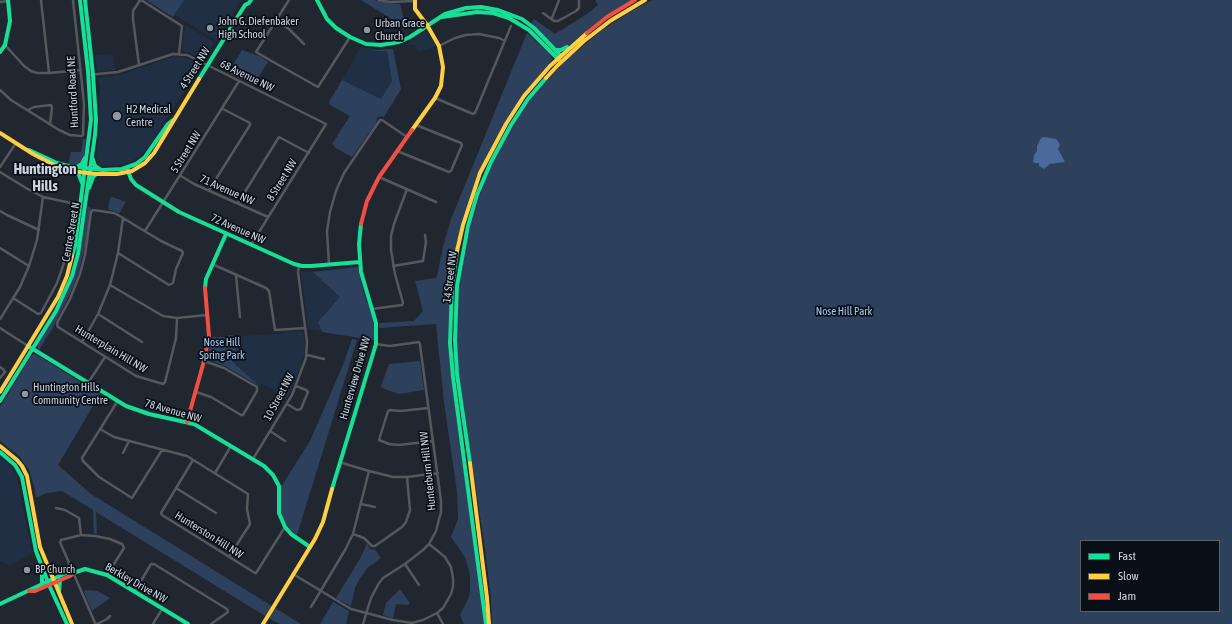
<!DOCTYPE html>
<html>
<head>
<meta charset="utf-8">
<style>
	body { margin:0 }
	#map { position:relative; width:1232px; height:624px; overflow:hidden; background:#212731; font-family:"Asap Condensed",sans-serif }
	canvas { display:block }
	.legend { position:absolute; left:1080px; top:540px; width:140px; height:72px; box-sizing:border-box; background:#090f17; border:1px solid #575e67; margin:0; padding:5px 7px; list-style:none; font-size:12px; color:#cbd4e0 }
	.legend li { display:flex; align-items:center; gap:8px; height:20px }
	.legend b { width:20px; border:1px solid #575e67 }
</style>
</head>
<body>
<div id="map">
<canvas width="1232" height="624"></canvas>
<ul class="legend">
<li><b style="height:5px;background:#16e098"></b>Fast</li>
<li><b style="height:5px;background:#ffcf43"></b>Slow</li>
<li><b style="height:5px;background:#f24e42"></b>Jam</li>
</ul>
</div>
<script>
const c = document.querySelector('canvas').getContext('2d');
c.lineJoin = 'round';
function paint(path, color) { c.fillStyle = color; c.fill(path, 'evenodd'); }
const shape = rows => new Path2D(rows.map(r => 'M' + r).join(''));
function trace(path, color, width, dash) { c.strokeStyle = color; c.lineWidth = width; c.lineCap = dash ? 'butt' : 'round'; c.setLineDash(dash || []); c.stroke(path); }
function drawText(font, color, halo, rows, align = 'center') {
  c.font = font + ' "Asap Condensed",sans-serif'; c.lineWidth = 3.5; c.setLineDash([]); c.textBaseline = 'middle'; c.strokeStyle = halo; c.fillStyle = color; for (const [text, x, y, turn = 0] of rows) {
    c.save(); c.translate(x, y); c.rotate((+turn || 0) * Math.PI / 180); c.textAlign = isNaN(turn) ? turn : align; if (halo) c.strokeText(text, 0, 0); c.fillText(text, 0, 0); c.restore();
  }
}
paint(shape([
	[184,0,241,0,217,41,175,15],
	[185,25,214,42,204,60,191,53,184,52,182,50],
	[426,32,436,46,418,52,414,45,405,45],
	[361,47,374,51,387,51,392,81,381,99,342,80],
	[113,54,115,70,97,71,95,55],
	[181,56,188,58,201,65,149,146,140,156,130,162,123,165,101,166,97,163,96,159,99,125,100,85,98,78,120,75,173,57],
	[358,267,363,290,374,322,374,340,308,329,301,271,310,272],
	[292,331,303,332,305,348,304,356,300,368,287,398,262,384,259,386,232,361,232,356,238,346,240,336,279,334],
	[0,457,8,462,17,476,32,554,9,566,0,561]
]), '#202f44');
paint(shape([
	[146,0,184,0,173,17],
	[361,0,374,0,387,3,400,4,406,28],
	[595,0,632,0,601,19,567,47,559,50,556,48,531,24,534,19,555,34,587,14,598,5],
	[653,0,1232,0,1232,624,492,624,491,599,485,549,458,369,457,351,457,327,459,286,470,226,486,177,501,146,521,112,537,91,565,61,602,30,635,9],
	[1081,541,1219,541,1219,611,1081,611],
	[527,33,550,54,552,60,523,95,505,123,494,141,478,174,462,225,456,251,450,287,448,341,451,377,482,600,484,624,464,624,460,615,468,599,470,593,470,575,465,557,451,537,458,519,457,492,444,402,436,324,379,328,379,323,414,321,423,311,415,281,436,278,437,276,443,247,451,219],
	[366,48,375,50,393,49,401,89,384,117,381,116,377,118,376,123,352,157,334,147,335,146,332,144,350,116,330,105,329,102,342,80,381,99,392,81,387,51,374,51],
	[242,50,261,57,268,62,253,85,228,73],
	[83,139,86,139,84,158,82,163,76,166,68,165,71,152,81,152],
	[112,197,126,202,119,213,108,209,110,198],
	[88,206,91,208,85,246,78,274,71,292,55,323,54,326,39,350,37,345,65,297,77,267],
	[358,267,363,290,374,322,374,340,322,332,318,322,340,297,313,272],
	[228,335,240,336,238,346,232,356,232,361,259,386,225,366,207,359,212,337,227,337],
	[352,339,357,340,297,535,289,530,283,519,281,511,281,487,310,441,343,365],
	[35,354,100,394,58,465,91,494,301,624,280,624,270,619,96,512,97,534,94,533,93,510,62,491,47,493,36,498,34,486,29,470,19,456,0,441,0,407,32,355],
	[420,361,424,390,399,394,382,388,381,386,389,364],
	[367,543,370,549,375,550,381,558,367,568,359,580,355,588,351,606,336,598,361,557],
	[400,589,409,602,409,605,396,604,393,618,383,615,386,603],
	[86,590,97,591,110,598,92,611,84,592],
	[333,602,349,611,346,624,320,624]
]), '#2d415d');
paint(shape([
	[1044,137,1056,139,1060,144,1058,149,1065,162,1050,164,1044,169,1039,166,1039,163,1035,163,1033,162,1034,155,1037,151,1037,146,1041,138]
]), '#496a9b');
trace(shape([
	[41,0,49,73],
	[141,0,182,26,179,54],
	[289,0,256,52,268,59,318,87,350,37],
	[379,0,390,2,415,1],
	[0,2,9,1],
	[543,13,554,21,558,21,576,11,579,8,579,0],
	[552,18,559,0],
	[276,21,289,29,304,44],
	[5,45,24,66,31,71,37,73,49,73,81,70],
	[439,46,455,38,466,35,479,34,499,38,505,41],
	[139,65,133,19,133,11,140,0],
	[88,75,118,72,173,54,187,55,326,124,251,245],
	[0,90,11,100,59,130,70,135,81,136,83,135,84,104,82,84,73,0],
	[435,98,473,114,475,113,511,26],
	[28,110,34,107,51,105,52,108,50,124],
	[397,151,449,172,451,171,462,145,461,143,416,125],
	[0,167,16,143],
	[0,172,26,188,43,197,71,203,74,205,70,237,65,260,57,283,41,313,38,314,13,298],
	[181,176,194,184,268,217],
	[379,177,436,202],
	[209,190,250,125,250,123,223,109],
	[238,203,279,137,309,153],
	[0,211,7,215,39,230],
	[145,231,239,81],
	[0,248,29,266],
	[118,253,169,285,173,283,176,269,183,253,182,251,161,241,118,215,114,213,93,210,91,212,85,255,80,274,70,299,58,321,57,324,58,327,136,376,163,384,165,382,176,338,177,318],
	[212,264,266,288,269,291,275,330,305,328],
	[329,265,327,231,330,212,336,191,344,173,380,120,382,120,407,137],
	[393,266,423,261,426,242,425,235],
	[236,275,240,317],
	[110,285,163,316,177,318,207,315],
	[372,309,402,305,403,303,395,274,391,250,391,236,394,224,407,189],
	[98,314,142,342],
	[0,319,20,287,29,266,37,240,43,197],
	[0,328,28,346],
	[82,342,98,314,110,285,118,253,123,218],
	[307,355,324,359],
	[0,367,3,369,5,372,0,378],
	[88,383,105,357],
	[196,392,211,397,241,415,243,415,257,391,257,387,224,368,204,361],
	[117,402,82,458,83,461,99,477,132,498,162,450],
	[287,404,297,410,301,409,308,392,306,390,296,386],
	[428,408,401,411,390,410,388,411,379,440,389,444,399,445,433,441],
	[100,429,114,437,187,456,248,494,247,509,250,524,229,557],
	[270,431,285,441],
	[123,453,129,441],
	[253,459,292,395,306,358,307,342,298,272,299,266],
	[193,460,161,513,162,515,255,573,256,573,285,527],
	[339,462,369,471,393,477,407,477,438,473],
	[215,473,231,446],
	[176,488,216,513],
	[361,504,375,507],
	[56,508,65,510,79,518,81,535],
	[353,534,364,538,372,546,375,546,402,527,406,522,410,510,407,477],
	[405,564,419,585],
	[293,574,351,609,393,620,412,623,423,620,437,613,443,608,451,594,453,587,453,578,451,567,445,557,429,544],
	[107,575,124,548,122,544,110,539,95,536,81,535,61,540,60,542,95,623,97,624,107,619,110,616],
	[135,591,151,564,154,564,227,609,228,612,211,624],
	[311,607,345,550,353,534,369,471],
	[437,613,443,624],
	[153,624,162,609],
	[363,624,371,598,379,583,383,578,405,564,423,550,429,544,436,531,441,512,441,501,420,345,419,342,390,346,376,344]
]), '#55585c', 2.5);
trace(shape([
	[317,0,327,19,336,28,350,37,366,44,381,45,399,42,410,37,445,14,466,8,481,7,498,10,522,19,534,28,561,56],
	[442,17,477,12,493,13,509,18,529,30,559,60],
	[556,50,561,50,567,47],
	[0,52,5,45,10,21,8,0],
	[199,79,245,5,249,3,251,0],
	[29,150,57,163,68,166,103,170,122,169,136,164,145,157,168,124,173,120],
	[92,157,95,166,101,170],
	[77,167,82,164,85,158],
	[127,168,131,179,136,185,179,212,294,264,302,266,311,266,360,262],
	[75,172,79,175,82,183],
	[89,188,93,177,96,174],
	[457,251,452,286,450,343,453,377,486,624],
	[72,256,75,246,91,120,88,71,80,0],
	[205,288,206,279,226,234],
	[28,346,126,406,149,414,194,424,264,466,273,475,279,486,279,513,285,527,291,534,310,547],
	[0,401,56,311,72,276,78,254,95,135,96,120,93,75,85,0],
	[0,452,15,465,22,477,36,551,49,585,67,624],
	[470,463,457,374,455,340,457,286,468,226,477,195,491,162,511,125,528,99,546,78],
	[332,489,376,344,376,323,361,272,359,244,361,224],
	[42,569,42,583],
	[59,591,60,580],
	[0,604,68,572,73,573,85,569,107,575,188,624]
]), '#16e098', 4);
trace(shape([
	[546,78,557,66,584,41,610,21,645,0],
	[412,130,435,98,441,86,443,67,439,46,427,25,415,9,415,0],
	[0,133,33,154,58,167,71,171,96,174,117,174,132,171,145,163,154,153,199,79],
	[457,251,463,225,480,173,506,124,524,96,550,66,587,33],
	[0,392,58,297,67,276,72,256],
	[0,446,17,460,22,466,27,476,40,547,72,624],
	[470,463,487,598,489,624],
	[263,624,315,539,323,522,332,489]
]), '#ffcf43', 4);
trace(shape([
	[587,33,607,17,635,0],
	[361,224,367,201,379,177,412,130],
	[187,422,204,361,209,336,205,288],
	[29,591,35,591,70,576,73,573]
]), '#f24e42', 4);
for (const [x, y, r, color] of [
	[210,28,4,"#9097a3"],
	[367,30,4,"#9097a3"],
	[117,116,5,"#9097a3"],
	[25,394,4,"#9097a3"],
	[27,570,4,"#9097a3"]
]) { const dot = new Path2D(); dot.arc(x, y, r, 0, 2 * Math.PI); c.fillStyle = color; c.fill(dot); trace(dot, '#090f17', 1.5); }
drawText('11px', '#cbd4e0', '#090f17', [
	["John G. Diefenbaker",218,22],
	["High School",218,35],
	["Urban Grace",375,24],
	["Church",375,37],
	["H2 Medical",126,110],
	["Centre",126,123],
	["Huntington Hills",33,388],
	["Community Centre",33,401],
	["BP Church",35,570]
], 'left');
drawText('11px', '#cbd4e0', '#090f17', [
	["4 Street NW",195,68,-58],
	["68 Avenue NW",247,76,26],
	["Huntford Road NE",73,92,-93],
	["5 Street NW",186,152,-58],
	["8 Street NW",282,180,-58],
	["71 Avenue NW",227,190,24],
	["72 Avenue NW",238,229,24],
	["Centre Street N",71,232,-80],
	["14 Street NW",450,277,-83],
	["Hunterplain Hill NW",111,349,31],
	["Hunterview Drive NW",355,378,-74],
	["10 Street NW",279,397,-62],
	["78 Avenue NW",173,411,16],
	["Hunterburn Hill NW",428,471,-96],
	["Hunterston Hill NW",209,535,32],
	["Berkley Drive NW",136,583,30]
]);
drawText('11px', '#a8c8f5', '#090f17', [
	["Nose Hill Park",844,312],
	["Nose Hill",222,343],
	["Spring Park",222,356]
]);
drawText('bold 15px', '#cbd4e0', '#090f17', [
	["Huntington",45,169],
	["Hills",45,186]
]);
</script>
</body>
</html>
